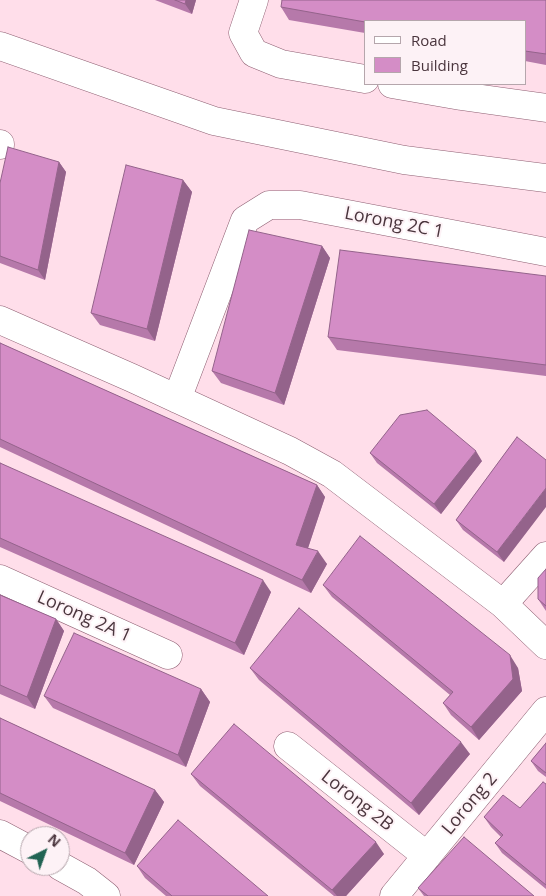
<!DOCTYPE html>
<html>
<head>
<meta charset="utf-8">
<style>
	body { margin:0 }
	#map { position:relative; width:546px; height:896px; overflow:hidden; background:#ffdeea; font-family:"Open Sans",sans-serif }
	canvas { display:block }
	.legend { position:absolute; left:364px; top:20px; width:162px; height:65px; box-sizing:border-box; background:#fdf2f6; border:1px solid #b5a6ac; margin:0; padding:6px 9px; list-style:none; font-size:15px; color:#4a353d }
	.legend li { display:flex; align-items:center; gap:10px; height:25px }
	.legend b { width:25px; border:1px solid #b5a6ac }
	.north { position:absolute; left:20px; top:826px; width:50px; height:50px; box-sizing:border-box; background:#fdf2f6; border:1px solid #b5a6ac; border-radius:50%; rotate:42deg; font-size:14px; font-weight:700; line-height:20px; text-align:center; color:#4a353d }
	.north::after { content:''; display:block; margin:auto; width:18px; height:22px; background:#216353; clip-path:polygon(50% 0,100% 100%,50% 72%,0 100%) }
</style>
</head>
<body>
<div id="map">
<canvas width="546" height="896"></canvas>
<ul class="legend">
<li><b style="height:6px;background:#fff"></b>Road</li>
<li><b style="height:14px;background:#d48dc6"></b>Building</li>
</ul>
<div class="north">N</div>
</div>
<script>
const c = document.querySelector('canvas').getContext('2d');
c.lineJoin = 'round';
const shape = rows => new Path2D(rows.map(r => 'M' + r).join(''));
function trace(path, color, width, dash) { c.strokeStyle = color; c.lineWidth = width; c.lineCap = dash ? 'butt' : 'round'; c.setLineDash(dash || []); c.stroke(path); }
function paint(path, color) { c.fillStyle = color; c.fill(path, 'evenodd'); }
function drawText(font, color, halo, rows, align = 'center') {
  c.font = font + ' "Open Sans",sans-serif'; c.lineWidth = 4; c.setLineDash([]); c.textBaseline = 'middle'; c.strokeStyle = halo; c.fillStyle = color; for (const [text, x, y, turn = 0] of rows) {
    c.save(); c.translate(x, y); c.rotate((+turn || 0) * Math.PI / 180); c.textAlign = isNaN(turn) ? turn : align; if (halo) c.strokeText(text, 0, 0); c.fillText(text, 0, 0); c.restore();
  }
}
const minor = shape([
	[254,0,243,33,254,53,281,64,365,79],
	[0,46,214,121,404,160,546,178],
	[392,84,461,96,546,108],
	[0,144,0,145],
	[0,320,132,378,290,451,332,474,503,604,546,645],
	[177,399,245,220,269,205,300,205,546,252],
	[0,579,168,655],
	[503,604,546,556],
	[288,746,427,856],
	[0,834,30,850],
	[60,866,87,881,106,896],
	[394,896,546,711]
]);
trace(minor, '#8e5f72', 29);
trace(minor, '#fff', 28);
paint(shape([
	[155,0,196,0,192,14],
	[546,0,546,65,525,61,525,21,365,21,365,33,289,20,281,7],
	[59,162,66,172,45,280,0,263,0,183],
	[183,180,192,192,155,341,100,325,91,313],
	[322,246,330,258,284,405,221,383,212,371],
	[546,276,546,376,337,350,328,337],
	[0,343,317,485,325,497,308,548,327,564,311,593,0,447],
	[517,437,504,562,463,530,456,520],
	[370,453,482,461,441,514,377,463],
	[0,463,271,592,244,655,0,547],
	[546,569,546,611,538,599],
	[323,585,518,668,522,691,479,740,451,715,443,703,450,695,332,597],
	[0,595,56,619,64,631,35,709,0,694],
	[250,668,470,754,419,815,259,680],
	[201,689,210,702,186,767,53,708,44,696],
	[0,718,155,790,164,802,134,865,0,801],
	[546,743,546,777,538,771,531,761],
	[191,774,384,854,346,896,334,896,200,786],
	[546,784,546,889,502,853,495,843,501,837,491,827,484,817,520,808],
	[137,866,268,896,166,896,145,878],
	[418,888,534,896,424,896]
]), '#b679aa');
paint(shape([
	[186,0,196,0,192,14,185,4],
	[59,162,66,172,45,280,38,270],
	[183,180,192,192,155,341,147,329],
	[322,246,330,258,284,405,275,393],
	[476,451,482,461,441,514,434,504],
	[317,485,325,497,305,557,296,545],
	[546,488,546,507,504,562,497,552],
	[318,551,327,564,311,593,302,580],
	[263,580,271,592,244,655,235,643],
	[56,619,64,631,35,709,27,697],
	[510,655,518,668,522,691,479,740,471,727],
	[201,689,210,702,186,767,178,755],
	[461,742,470,754,419,815,411,803],
	[155,790,164,802,134,865,125,853],
	[376,842,384,854,346,896,337,896,332,890]
]), '#94638b');
const building = shape([
	[175,0,186,0,185,4,175,0],
	[282,0,546,0,546,54,525,51,525,21,365,21,365,22,281,7,282,0],
	[8,147,59,162,38,270,0,256,0,183,8,147],
	[126,165,183,180,147,329,91,313,126,165],
	[249,230,322,246,275,393,212,371,249,230],
	[340,250,546,276,546,365,328,337,340,250],
	[0,343,317,485,296,545,318,551,302,580,0,439,0,343],
	[427,410,476,451,434,504,370,453,400,415,427,410],
	[517,437,546,460,546,488,497,552,456,520,517,437],
	[0,463,263,580,235,643,0,538,0,463],
	[360,536,510,655,513,679,471,727,443,703,453,692,323,585,360,536],
	[546,569,546,606,538,599,538,578,546,569],
	[0,595,56,619,27,697,0,685,0,595],
	[299,608,461,742,411,803,250,668,299,608],
	[74,633,201,689,178,755,44,696,74,633],
	[0,718,155,790,125,853,0,793,0,718],
	[234,724,376,842,332,890,191,774,234,724],
	[546,743,546,773,531,761,546,743],
	[543,782,546,784,546,885,495,843,503,835,484,817,503,795,520,808,543,782],
	[178,820,268,896,172,896,137,866,178,820],
	[464,837,534,896,428,896,418,888,464,837]
]);
paint(building, '#d48dc6');
trace(building, '#94638b', 1);
drawText('18px', '#4a353d', '#fdf2f6', [
	["Lorong 2C 1",394,223,11],
	["Lorong 2A 1",84,617,24],
	["Lorong 2B",357,801,38],
	["Lorong 2",470,804,-50]
]);
</script>
</body>
</html>
